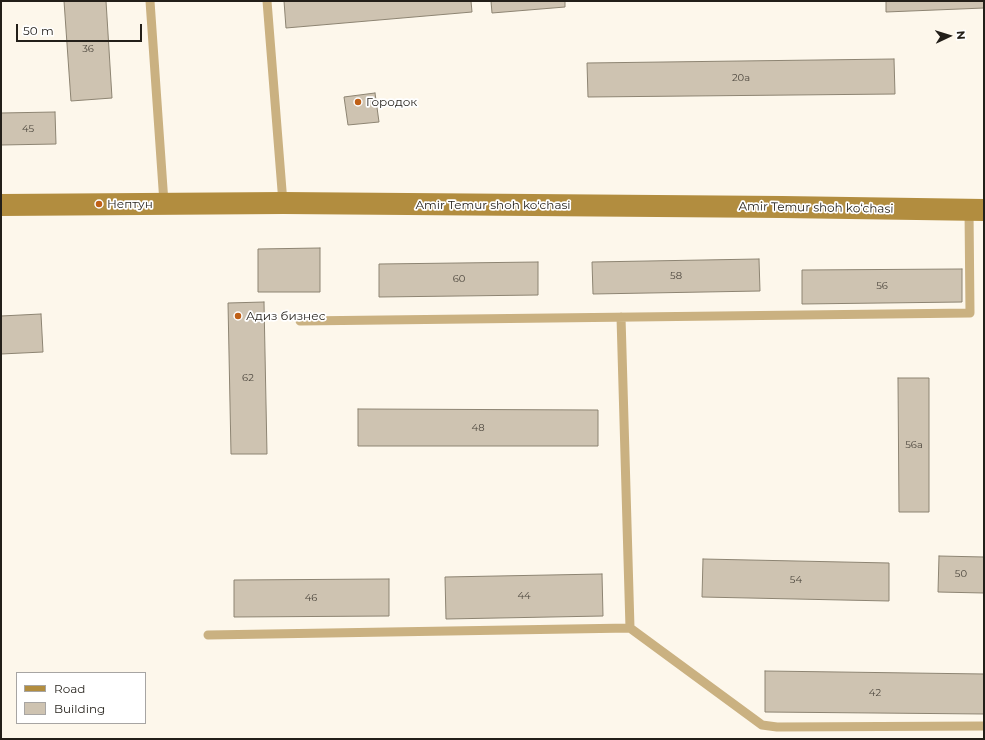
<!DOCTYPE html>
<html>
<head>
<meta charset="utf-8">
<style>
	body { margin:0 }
	#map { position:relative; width:985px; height:740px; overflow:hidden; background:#fdf7eb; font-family:Montserrat,sans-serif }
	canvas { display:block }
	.frame { position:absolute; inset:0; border:2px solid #231f19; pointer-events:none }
	.legend { position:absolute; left:16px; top:672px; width:130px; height:52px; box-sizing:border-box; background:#fff; border:1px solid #a7a5a3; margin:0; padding:5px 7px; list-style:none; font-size:12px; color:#231f19 }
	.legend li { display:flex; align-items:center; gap:8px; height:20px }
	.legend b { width:20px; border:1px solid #a7a5a3 }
	.north { position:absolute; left:929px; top:16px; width:40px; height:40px; -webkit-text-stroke:3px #fff; paint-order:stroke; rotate:86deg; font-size:11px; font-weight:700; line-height:16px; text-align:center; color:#231f19 }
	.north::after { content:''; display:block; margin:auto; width:14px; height:18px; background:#231f19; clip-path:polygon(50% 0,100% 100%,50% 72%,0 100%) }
	.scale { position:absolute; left:16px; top:24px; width:126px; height:18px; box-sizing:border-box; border:2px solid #231f19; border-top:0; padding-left:5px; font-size:12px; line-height:14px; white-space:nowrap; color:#231f19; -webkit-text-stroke:3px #fff; paint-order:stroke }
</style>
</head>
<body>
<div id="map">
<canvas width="985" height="740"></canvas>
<div class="frame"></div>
<ul class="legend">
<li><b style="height:5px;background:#b28d3f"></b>Road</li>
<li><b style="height:11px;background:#cec3b1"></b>Building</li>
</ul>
<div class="north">N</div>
<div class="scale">50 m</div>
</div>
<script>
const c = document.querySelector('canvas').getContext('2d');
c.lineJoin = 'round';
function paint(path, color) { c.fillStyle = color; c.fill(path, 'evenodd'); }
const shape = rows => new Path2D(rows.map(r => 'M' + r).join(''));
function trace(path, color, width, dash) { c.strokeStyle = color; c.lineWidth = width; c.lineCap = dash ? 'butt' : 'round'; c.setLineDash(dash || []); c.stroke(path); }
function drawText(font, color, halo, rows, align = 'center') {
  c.font = font + ' Montserrat,sans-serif'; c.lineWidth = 3.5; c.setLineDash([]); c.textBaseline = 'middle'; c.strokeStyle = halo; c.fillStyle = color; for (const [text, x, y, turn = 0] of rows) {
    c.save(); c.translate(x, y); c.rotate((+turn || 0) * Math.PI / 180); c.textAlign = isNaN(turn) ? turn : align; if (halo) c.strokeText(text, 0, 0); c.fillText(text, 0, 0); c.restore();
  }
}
const building = shape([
	[64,1,106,1,112,98,71,101,64,1],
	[284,1,471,1,472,12,286,28,284,1],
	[491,1,565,1,565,7,492,13,491,1],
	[886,1,984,1,984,8,886,12,886,1],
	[894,59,895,94,588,97,587,63,894,59],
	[375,93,379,122,348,125,344,97,375,93],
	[55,112,56,144,1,145,1,113,55,112],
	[320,248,320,292,258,292,258,249,320,248],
	[759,259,760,291,593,294,592,262,759,259],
	[538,262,538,295,379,297,379,264,538,262],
	[962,269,962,302,802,304,802,270,962,269],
	[264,302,267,454,231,454,228,303,264,302],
	[41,314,43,352,1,354,1,316,41,314],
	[898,378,929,378,929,512,899,512,898,378],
	[358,409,598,410,598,446,358,446,358,409],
	[939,556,984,557,984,593,938,592,939,556],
	[703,559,889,563,889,601,702,597,703,559],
	[602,574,603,616,446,619,445,577,602,574],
	[389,579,389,616,234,617,234,580,389,579],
	[765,671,984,674,984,714,765,712,765,671]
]);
paint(building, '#cec3b1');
trace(building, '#8d8472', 1);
trace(shape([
	[150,1,164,203],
	[267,1,283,203],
	[621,317,630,628],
	[300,321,970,313,969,210],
	[208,635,630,628,762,725,777,727,984,726]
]), '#cab181', 9);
trace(shape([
	[1,205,283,203,782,207,984,210]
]), '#b28d3f', 22);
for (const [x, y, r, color] of [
	[358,102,4,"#bf6017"],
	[99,204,4,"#bf6017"],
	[238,316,4,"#bf6017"]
]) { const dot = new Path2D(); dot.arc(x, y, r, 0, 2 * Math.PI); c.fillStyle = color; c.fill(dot); trace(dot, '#fff', 1.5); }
drawText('10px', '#4e483f', null, [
	["36",88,49],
	["20a",741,78],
	["45",28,129],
	["58",676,276],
	["60",459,279],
	["56",882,286],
	["62",248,378],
	["48",478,428],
	["56a",914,445],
	["50",961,574],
	["54",796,580],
	["44",524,596],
	["46",311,598],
	["42",875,693]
]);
drawText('12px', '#231f19', '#fff', [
	["Городок",366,102],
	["Нептун",107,204],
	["Адиз бизнес",246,316]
], 'left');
drawText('12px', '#231f19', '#fff', [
	["Amir Temur shoh ko‘chasi",493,205],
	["Amir Temur shoh ko‘chasi",816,208,1]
]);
</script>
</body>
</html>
